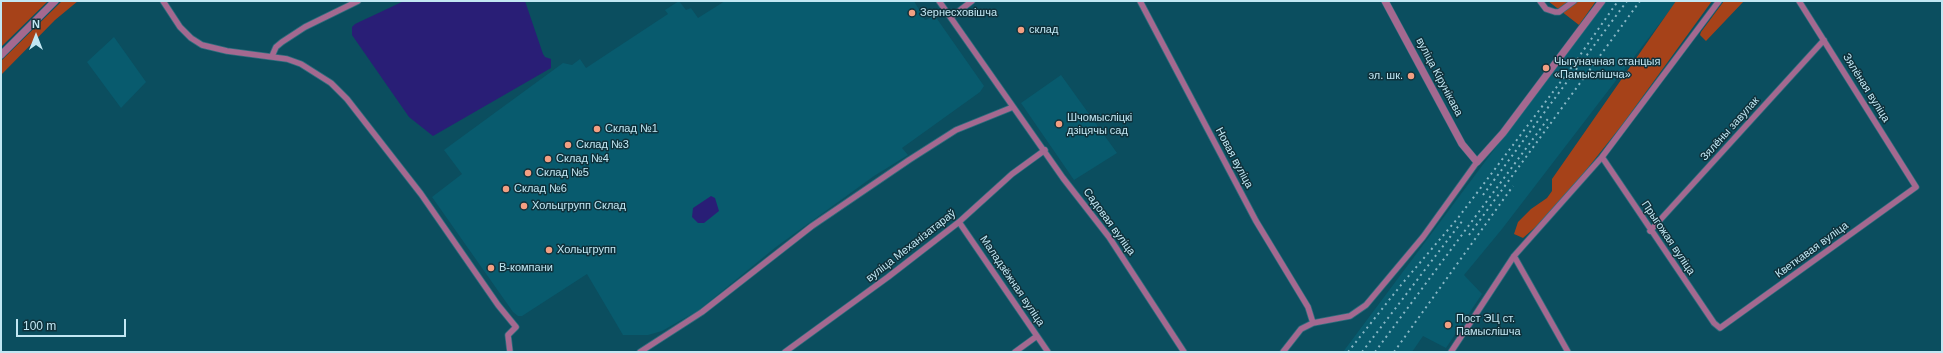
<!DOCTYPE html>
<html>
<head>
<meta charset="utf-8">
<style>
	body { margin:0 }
	#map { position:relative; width:1943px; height:353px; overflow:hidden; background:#0b4e5f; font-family:Helvetica,sans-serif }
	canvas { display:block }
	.frame { position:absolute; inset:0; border:2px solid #c2e7f3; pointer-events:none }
	.north { position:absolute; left:16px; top:16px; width:40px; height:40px; -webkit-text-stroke:3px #0f313b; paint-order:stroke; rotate:0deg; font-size:11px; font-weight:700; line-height:16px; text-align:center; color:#c2e7f3 }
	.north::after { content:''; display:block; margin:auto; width:14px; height:18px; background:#c2e7f3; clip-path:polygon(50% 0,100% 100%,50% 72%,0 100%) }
	.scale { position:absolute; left:16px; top:319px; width:110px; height:18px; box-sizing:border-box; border:2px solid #c2e7f3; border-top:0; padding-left:5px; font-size:12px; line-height:14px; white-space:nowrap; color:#c2e7f3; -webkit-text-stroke:3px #0f313b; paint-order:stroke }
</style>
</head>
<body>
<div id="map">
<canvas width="1943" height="353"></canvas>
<div class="frame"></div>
<div class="north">N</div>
<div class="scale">100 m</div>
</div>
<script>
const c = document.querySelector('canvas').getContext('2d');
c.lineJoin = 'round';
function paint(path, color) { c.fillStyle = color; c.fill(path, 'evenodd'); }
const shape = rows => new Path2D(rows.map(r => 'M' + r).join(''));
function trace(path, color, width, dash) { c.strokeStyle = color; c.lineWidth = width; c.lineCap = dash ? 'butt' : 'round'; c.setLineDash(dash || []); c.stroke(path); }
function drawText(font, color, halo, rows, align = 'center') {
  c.font = font + ' Helvetica,sans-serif'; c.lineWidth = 3; c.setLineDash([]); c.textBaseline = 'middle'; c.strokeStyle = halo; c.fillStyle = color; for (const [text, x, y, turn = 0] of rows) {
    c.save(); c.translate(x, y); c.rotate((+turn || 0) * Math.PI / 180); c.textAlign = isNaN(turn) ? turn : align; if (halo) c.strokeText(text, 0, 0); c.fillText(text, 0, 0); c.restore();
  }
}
paint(shape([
	[679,1,686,10,691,8,698,18,725,1,914,1,925,20,935,16,984,86,980,92,902,148,908,155,874,176,776,247,699,310,662,331,648,335,623,335,587,274,522,316,518,316,513,312,432,197,462,174,444,150,563,63,572,65,580,59,586,68,668,14,665,10],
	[1605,1,1677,1,1502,229,1464,275,1482,294,1446,348,1423,336,1412,352,1343,352],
	[114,37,146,82,121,108,87,62],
	[1061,75,1117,153,1074,180,1021,103]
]), '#085b6e');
paint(shape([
	[1,1,48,1,1,47],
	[62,1,78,1,55,20,1,75,1,61],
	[1548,1,1596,1,1579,25],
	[1676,1,1712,1,1622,125,1579,179,1539,224,1523,238,1514,234,1518,222,1531,209,1547,198,1552,191,1552,179],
	[1724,1,1744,1,1706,41,1700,35,1701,32]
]), '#a64219');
paint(shape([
	[404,1,525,1,543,54,545,57,551,59,551,68,433,136,409,117,352,35,352,27,355,24],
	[711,196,715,198,719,211,704,223,698,223,692,217,693,208]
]), '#291e76');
const minor = shape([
	[163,1,180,27,191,38,202,45,227,51,287,59,301,64,331,83,347,99,421,194,498,305,516,327,508,335,510,352],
	[939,1,1063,178,1109,237,1184,352],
	[1140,1,1256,221,1308,307,1313,323],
	[1540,1,1546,9,1555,12,1559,12,1574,1],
	[951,17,972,1],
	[272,56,276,47,282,42,305,27,358,1],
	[1602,157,1714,323,1720,328,1916,187,1799,1],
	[959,222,1048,352],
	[1650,231,1824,40],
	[1514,256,1568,352],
	[640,352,702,312,812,226,909,160,956,130,1013,107],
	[785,352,888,277,959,222,1012,174,1045,150],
	[1015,352,1037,336],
	[1283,352,1301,329,1313,323,1350,316,1366,305,1423,237,1477,162],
	[1451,352,1514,256,1602,157,1719,1]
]);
const tertiary = shape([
	[1385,1,1462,144,1477,162,1503,133,1602,1],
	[1,55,55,1]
]);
trace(minor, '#306d7d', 7);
trace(tertiary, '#306d7d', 8);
trace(minor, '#a46990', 5.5);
trace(tertiary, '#a46990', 7);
trace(shape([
	[1483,195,1627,1],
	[1469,235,1640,1],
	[1348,352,1401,285,1458,218,1571,68,1618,1],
	[1362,352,1463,220],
	[1375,352,1550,116],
	[1394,352,1513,186]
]), '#89b7c5', 2, [2, 4]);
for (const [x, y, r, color] of [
	[912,13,4,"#f39f82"],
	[1021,30,4,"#f39f82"],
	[1546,68,4,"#f39f82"],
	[1411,76,4,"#f39f82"],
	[1059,124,4,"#f39f82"],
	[597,129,4,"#f39f82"],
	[568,145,4,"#f39f82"],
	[548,159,4,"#f39f82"],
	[528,173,4,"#f39f82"],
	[506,189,4,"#f39f82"],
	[524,206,4,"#f39f82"],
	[549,250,4,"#f39f82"],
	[491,268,4,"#f39f82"],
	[1448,325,4,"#f39f82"]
]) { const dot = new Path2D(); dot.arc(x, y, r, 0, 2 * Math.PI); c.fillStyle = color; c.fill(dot); trace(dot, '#0f313b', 1.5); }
drawText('11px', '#c2e7f3', '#0f313b', [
	["Зернесховішча",920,13],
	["склад",1029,30],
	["Чыгуначная станцыя",1554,62],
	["«Памыслішча»",1554,75],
	["эл. шк.",1403,76,"right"],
	["Шчомысліцкі",1067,118],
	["дзіцячы сад",1067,131],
	["Склад №1",605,129],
	["Склад №3",576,145],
	["Склад №4",556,159],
	["Склад №5",536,173],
	["Склад №6",514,189],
	["Хольцгрупп Склад",532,206],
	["Хольцгрупп",557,250],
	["В-компани",499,268],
	["Пост ЭЦ ст.",1456,319],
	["Памыслішча",1456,332]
], 'left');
drawText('11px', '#c2e7f3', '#0f313b', [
	["вуліца Кірунікава",1439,77,62],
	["Зялёная вуліца",1866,88,58],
	["Зялёны завулак",1730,129,-48],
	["Новая вуліца",1234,158,62],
	["Садовая вуліца",1109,222,54],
	["Прыгожая вуліца",1668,238,56],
	["вуліца Механізатараў",911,246,-38],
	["Кветкавая вуліца",1812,250,-36],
	["Маладзёжная вуліца",1012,281,56]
]);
</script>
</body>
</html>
